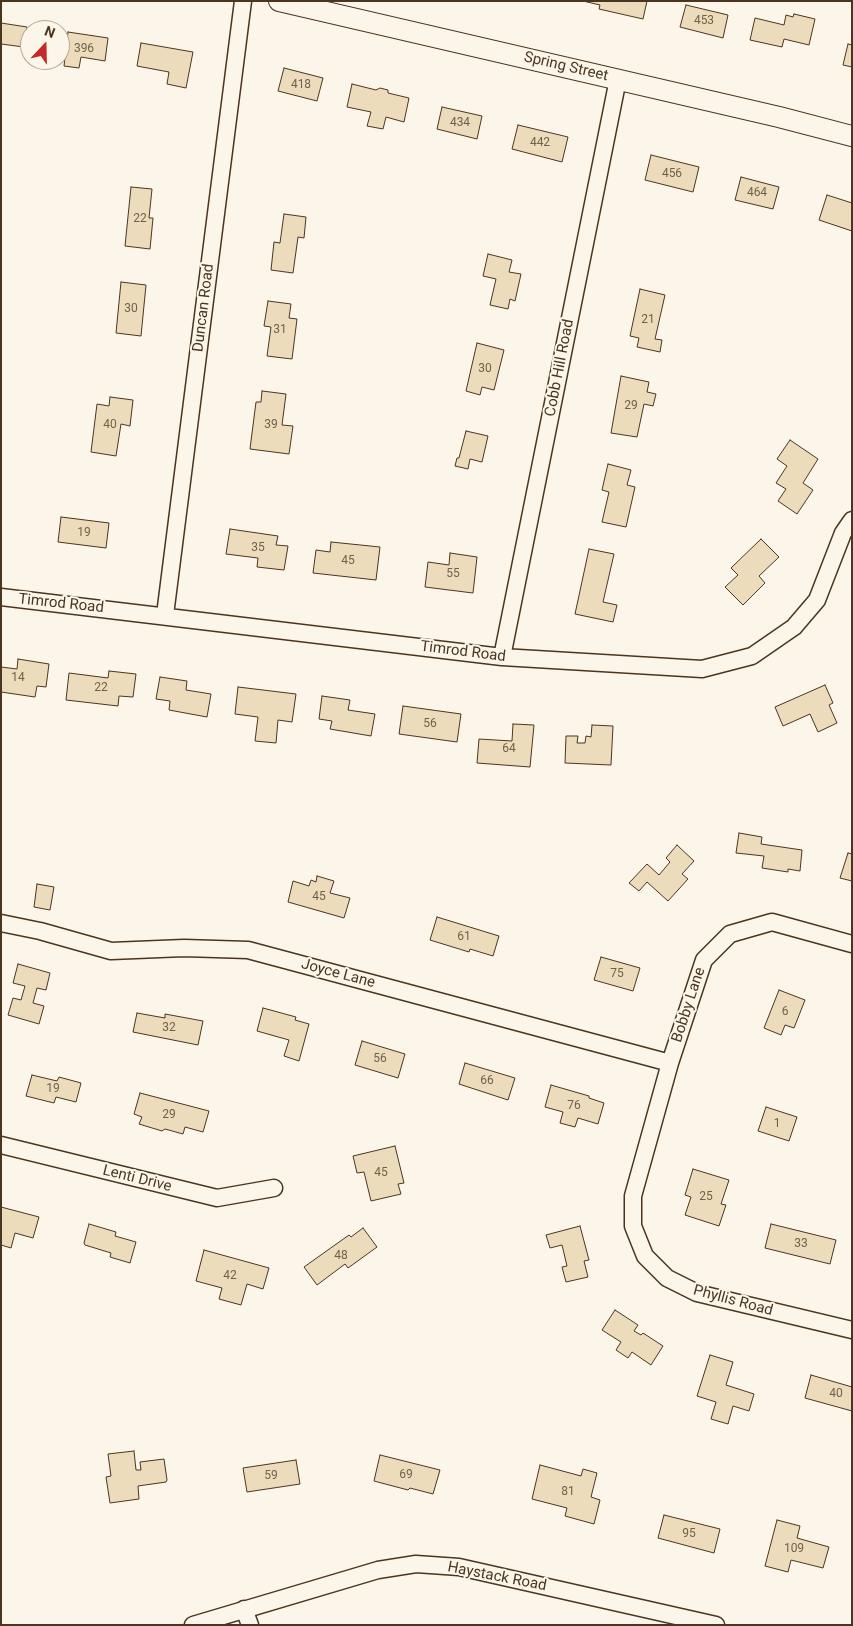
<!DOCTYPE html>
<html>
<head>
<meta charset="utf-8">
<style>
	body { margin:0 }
	#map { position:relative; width:853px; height:1626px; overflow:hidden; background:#fbf6e9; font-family:Roboto,sans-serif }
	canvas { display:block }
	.frame { position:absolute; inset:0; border:2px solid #4a3520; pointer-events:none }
	.north { position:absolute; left:20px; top:20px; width:50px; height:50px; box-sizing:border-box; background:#fbf6e9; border:1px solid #b4a999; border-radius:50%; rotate:21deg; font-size:14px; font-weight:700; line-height:20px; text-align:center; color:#4a3520 }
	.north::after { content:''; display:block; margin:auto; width:18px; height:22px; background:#c62828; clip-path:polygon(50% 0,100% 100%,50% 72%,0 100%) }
</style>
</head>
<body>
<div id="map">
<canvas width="853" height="1626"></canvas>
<div class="frame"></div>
<div class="north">N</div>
</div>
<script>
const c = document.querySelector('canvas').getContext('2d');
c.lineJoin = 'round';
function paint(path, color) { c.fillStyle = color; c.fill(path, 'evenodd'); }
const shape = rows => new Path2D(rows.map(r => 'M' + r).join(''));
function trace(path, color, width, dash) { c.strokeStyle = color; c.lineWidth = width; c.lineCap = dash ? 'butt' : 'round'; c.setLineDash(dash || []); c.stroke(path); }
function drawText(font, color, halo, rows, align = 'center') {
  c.font = font + ' Roboto,sans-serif'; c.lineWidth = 4; c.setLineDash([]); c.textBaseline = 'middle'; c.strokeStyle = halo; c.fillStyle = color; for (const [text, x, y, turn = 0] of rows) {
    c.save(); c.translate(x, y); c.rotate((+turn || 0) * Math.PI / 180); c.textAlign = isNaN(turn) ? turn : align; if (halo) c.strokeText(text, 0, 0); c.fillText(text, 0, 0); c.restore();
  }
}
const building = shape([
	[583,1,647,1,643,19,599,9,600,5,583,1],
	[686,5,728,15,723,38,680,27,686,5],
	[794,14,815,19,809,45,784,39,782,47,750,40,755,18,784,25,786,15,793,17,794,14],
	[1,23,27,27,24,47,1,44,1,23],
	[68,32,108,38,105,61,81,57,79,68,64,66,68,32],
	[141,43,193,52,186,88,167,84,169,72,137,66,141,43],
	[848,44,852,45,852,67,843,65,848,44],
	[284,68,323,78,317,101,278,91,284,68],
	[352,84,376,90,380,88,388,90,388,93,409,98,404,122,386,117,383,129,367,126,371,112,347,107,352,84],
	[442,107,482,116,477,139,437,129,442,107],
	[518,125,568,137,562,162,512,149,518,125],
	[651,155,699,167,693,192,645,180,651,155],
	[741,177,779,187,773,209,735,200,741,177],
	[131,187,152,189,149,218,153,218,150,249,125,246,131,187],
	[827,195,852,203,852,231,819,220,827,195],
	[284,214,306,217,304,238,298,237,293,273,271,270,274,242,280,243,284,214],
	[488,254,512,260,509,272,521,274,515,301,510,299,508,309,490,305,496,279,483,276,488,254],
	[121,282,146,285,141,336,116,333,121,282],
	[640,289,665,295,655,339,662,340,660,352,637,347,639,338,630,336,640,289],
	[268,301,291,304,289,318,297,319,292,359,267,356,271,327,264,326,268,301],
	[477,343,504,350,494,390,482,387,480,395,466,391,477,343],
	[621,376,649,382,647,392,656,394,653,406,644,404,637,437,611,433,621,376],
	[262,391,286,394,282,425,293,426,289,454,250,449,256,402,261,402,262,391],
	[110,397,133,400,130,426,121,424,116,456,91,452,97,404,109,406,110,397],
	[466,431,488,436,482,462,470,459,468,469,455,466,457,458,459,458,466,431],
	[790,440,818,459,803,483,813,490,797,514,778,501,786,489,776,483,787,466,777,459,790,440],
	[608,464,631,470,627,485,635,487,626,527,602,522,609,492,602,490,608,464],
	[61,517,109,523,106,548,58,542,61,517],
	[230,529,278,536,276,545,288,546,284,570,257,567,258,558,226,554,230,529],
	[761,539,779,557,759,576,765,583,743,605,725,587,738,575,731,568,761,539],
	[331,542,380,547,376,580,313,573,316,550,330,552,331,542],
	[589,549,614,554,603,602,617,605,613,622,575,614,589,549],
	[450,553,477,557,473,593,425,587,428,562,449,565,450,553],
	[18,659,49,664,46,687,37,686,35,697,1,692,1,667,17,669,18,659],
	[109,671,136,674,133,697,119,696,118,706,66,700,69,673,108,678,109,671],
	[160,677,187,681,186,690,211,694,207,717,169,710,170,701,156,699,160,677],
	[825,685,833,703,829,705,837,723,818,732,810,714,783,726,775,707,825,685],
	[238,687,296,694,292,722,278,720,276,743,255,741,258,717,235,714,238,687],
	[322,696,350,700,348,710,375,714,371,736,330,729,332,721,319,719,322,696],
	[403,706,461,714,457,742,399,734,403,706],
	[513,724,534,725,530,767,477,763,479,739,512,741,513,724],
	[592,725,613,726,611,765,565,763,566,736,578,736,577,743,585,743,586,736,591,737,592,725],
	[739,833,762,837,761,844,802,850,800,871,788,869,788,872,762,868,764,856,736,853,739,833],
	[677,845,694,861,682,874,688,879,668,901,647,882,639,891,629,883,647,864,659,875,670,862,666,858,677,845],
	[848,853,852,854,852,881,840,878,848,853],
	[317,876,334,881,330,893,350,898,344,918,288,902,293,881,309,886,311,880,316,882,317,876],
	[37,884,54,887,50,910,34,907,37,884],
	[437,917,499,936,493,956,470,949,469,952,430,940,437,917],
	[601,957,640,968,633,991,594,980,601,957],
	[18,964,50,973,46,990,37,988,33,1003,44,1006,39,1024,8,1015,13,998,21,1000,25,986,13,983,18,964],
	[779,990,805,1000,794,1028,785,1025,781,1035,764,1028,779,990],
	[263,1008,296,1017,295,1020,309,1024,299,1061,284,1056,289,1040,257,1031,263,1008],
	[137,1013,165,1018,165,1014,203,1021,198,1045,133,1032,137,1013],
	[362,1041,405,1054,398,1078,355,1065,362,1041],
	[465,1063,515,1078,508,1100,459,1084,465,1063],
	[32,1075,57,1081,59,1077,81,1083,76,1102,56,1097,54,1103,26,1096,32,1075],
	[551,1085,589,1096,589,1098,604,1103,598,1124,578,1118,575,1127,560,1123,563,1112,545,1107,551,1085],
	[140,1093,209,1111,203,1132,185,1127,183,1134,165,1129,162,1131,139,1124,142,1117,134,1114,140,1093],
	[766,1107,797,1117,789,1141,758,1131,766,1107],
	[395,1146,404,1183,398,1184,401,1194,371,1201,364,1172,357,1173,353,1156,395,1146],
	[693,1169,729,1180,721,1204,726,1205,719,1226,685,1215,691,1197,685,1195,693,1169],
	[1,1207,39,1217,33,1238,15,1233,11,1248,1,1245,1,1207],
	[89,1224,116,1232,115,1236,136,1242,130,1263,110,1257,111,1253,85,1245,84,1243,89,1224],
	[771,1224,836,1240,830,1264,765,1248,771,1224],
	[580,1226,589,1260,584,1261,588,1277,566,1282,562,1267,567,1266,562,1245,550,1248,546,1235,580,1226],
	[363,1228,377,1247,348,1268,345,1264,317,1285,304,1267,349,1235,351,1237,363,1228],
	[204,1250,269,1268,263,1289,247,1284,241,1305,219,1299,222,1288,196,1281,204,1250],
	[615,1310,638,1325,634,1331,641,1335,643,1333,663,1346,651,1365,632,1352,628,1358,616,1350,621,1342,602,1330,615,1310],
	[710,1355,733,1362,726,1385,754,1394,749,1411,733,1406,728,1424,711,1419,716,1402,697,1396,710,1355],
	[811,1375,852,1387,852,1411,805,1398,811,1375],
	[134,1451,136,1470,141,1470,140,1462,164,1459,167,1480,166,1482,138,1486,139,1499,110,1503,106,1477,111,1476,108,1454,134,1451],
	[380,1455,440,1470,433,1494,410,1488,408,1490,374,1481,380,1455],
	[296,1460,300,1484,247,1492,243,1468,296,1460],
	[540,1465,581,1476,583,1469,597,1473,591,1497,600,1500,594,1524,565,1516,567,1508,532,1499,540,1465],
	[664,1515,720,1529,714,1553,658,1538,664,1515],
	[777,1520,800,1526,797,1538,829,1547,823,1568,791,1560,788,1572,765,1566,777,1520]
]);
paint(building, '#ecdcbc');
trace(building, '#4a3520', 1);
const minor = shape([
	[1,597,502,657,702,669,752,656,794,627,817,600,843,533,852,520],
	[165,615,243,1],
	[502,657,618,79],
	[1,923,40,931,111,951,184,948,248,950,670,1063],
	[852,944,772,922,730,934,704,960,670,1063,633,1196,633,1226,645,1256,667,1278,697,1293,852,1330],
	[1,1145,217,1198,274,1188],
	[244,1609,250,1625],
	[193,1625,378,1570,416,1564,459,1567,716,1625]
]);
const tertiary = shape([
	[279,1,779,117,852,136]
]);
trace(minor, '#4a3520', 19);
trace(tertiary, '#4a3520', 22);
trace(minor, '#fbf6e9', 16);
trace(tertiary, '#fbf6e9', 20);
drawText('12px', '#725f47', null, [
	["453",704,21],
	["396",84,49],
	["418",301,85],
	["434",460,123],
	["442",540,143],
	["456",672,174],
	["464",757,193],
	["22",140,219],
	["30",131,309],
	["21",648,320],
	["31",280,330],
	["30",485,369],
	["29",631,406],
	["40",110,425],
	["39",271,425],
	["19",84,533],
	["35",258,548],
	["45",348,561],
	["55",453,574],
	["14",18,678],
	["22",101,688],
	["56",430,724],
	["64",509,749],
	["45",319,897],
	["61",464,937],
	["75",617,974],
	["6",785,1012],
	["32",169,1028],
	["56",380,1059],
	["66",487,1081],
	["19",53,1089],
	["76",574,1106],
	["29",169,1115],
	["1",777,1124],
	["45",381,1173],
	["25",706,1197],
	["33",801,1244],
	["48",341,1256],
	["42",230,1276],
	["40",836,1394],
	["69",406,1475],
	["59",271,1476],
	["81",568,1492],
	["95",689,1534],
	["109",794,1549]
]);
drawText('15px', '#4a3520', '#fbf6e9', [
	["Spring Street",566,67,13],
	["Duncan Road",204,308,-83],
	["Cobb Hill Road",560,368,-79],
	["Timrod Road",61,604,6],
	["Timrod Road",463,652,7],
	["Joyce Lane",338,974,15],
	["Bobby Lane",689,1005,-72],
	["Lenti Drive",137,1179,14],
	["Phyllis Road",733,1301,15],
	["Haystack Road",497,1577,11]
]);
</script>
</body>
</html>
